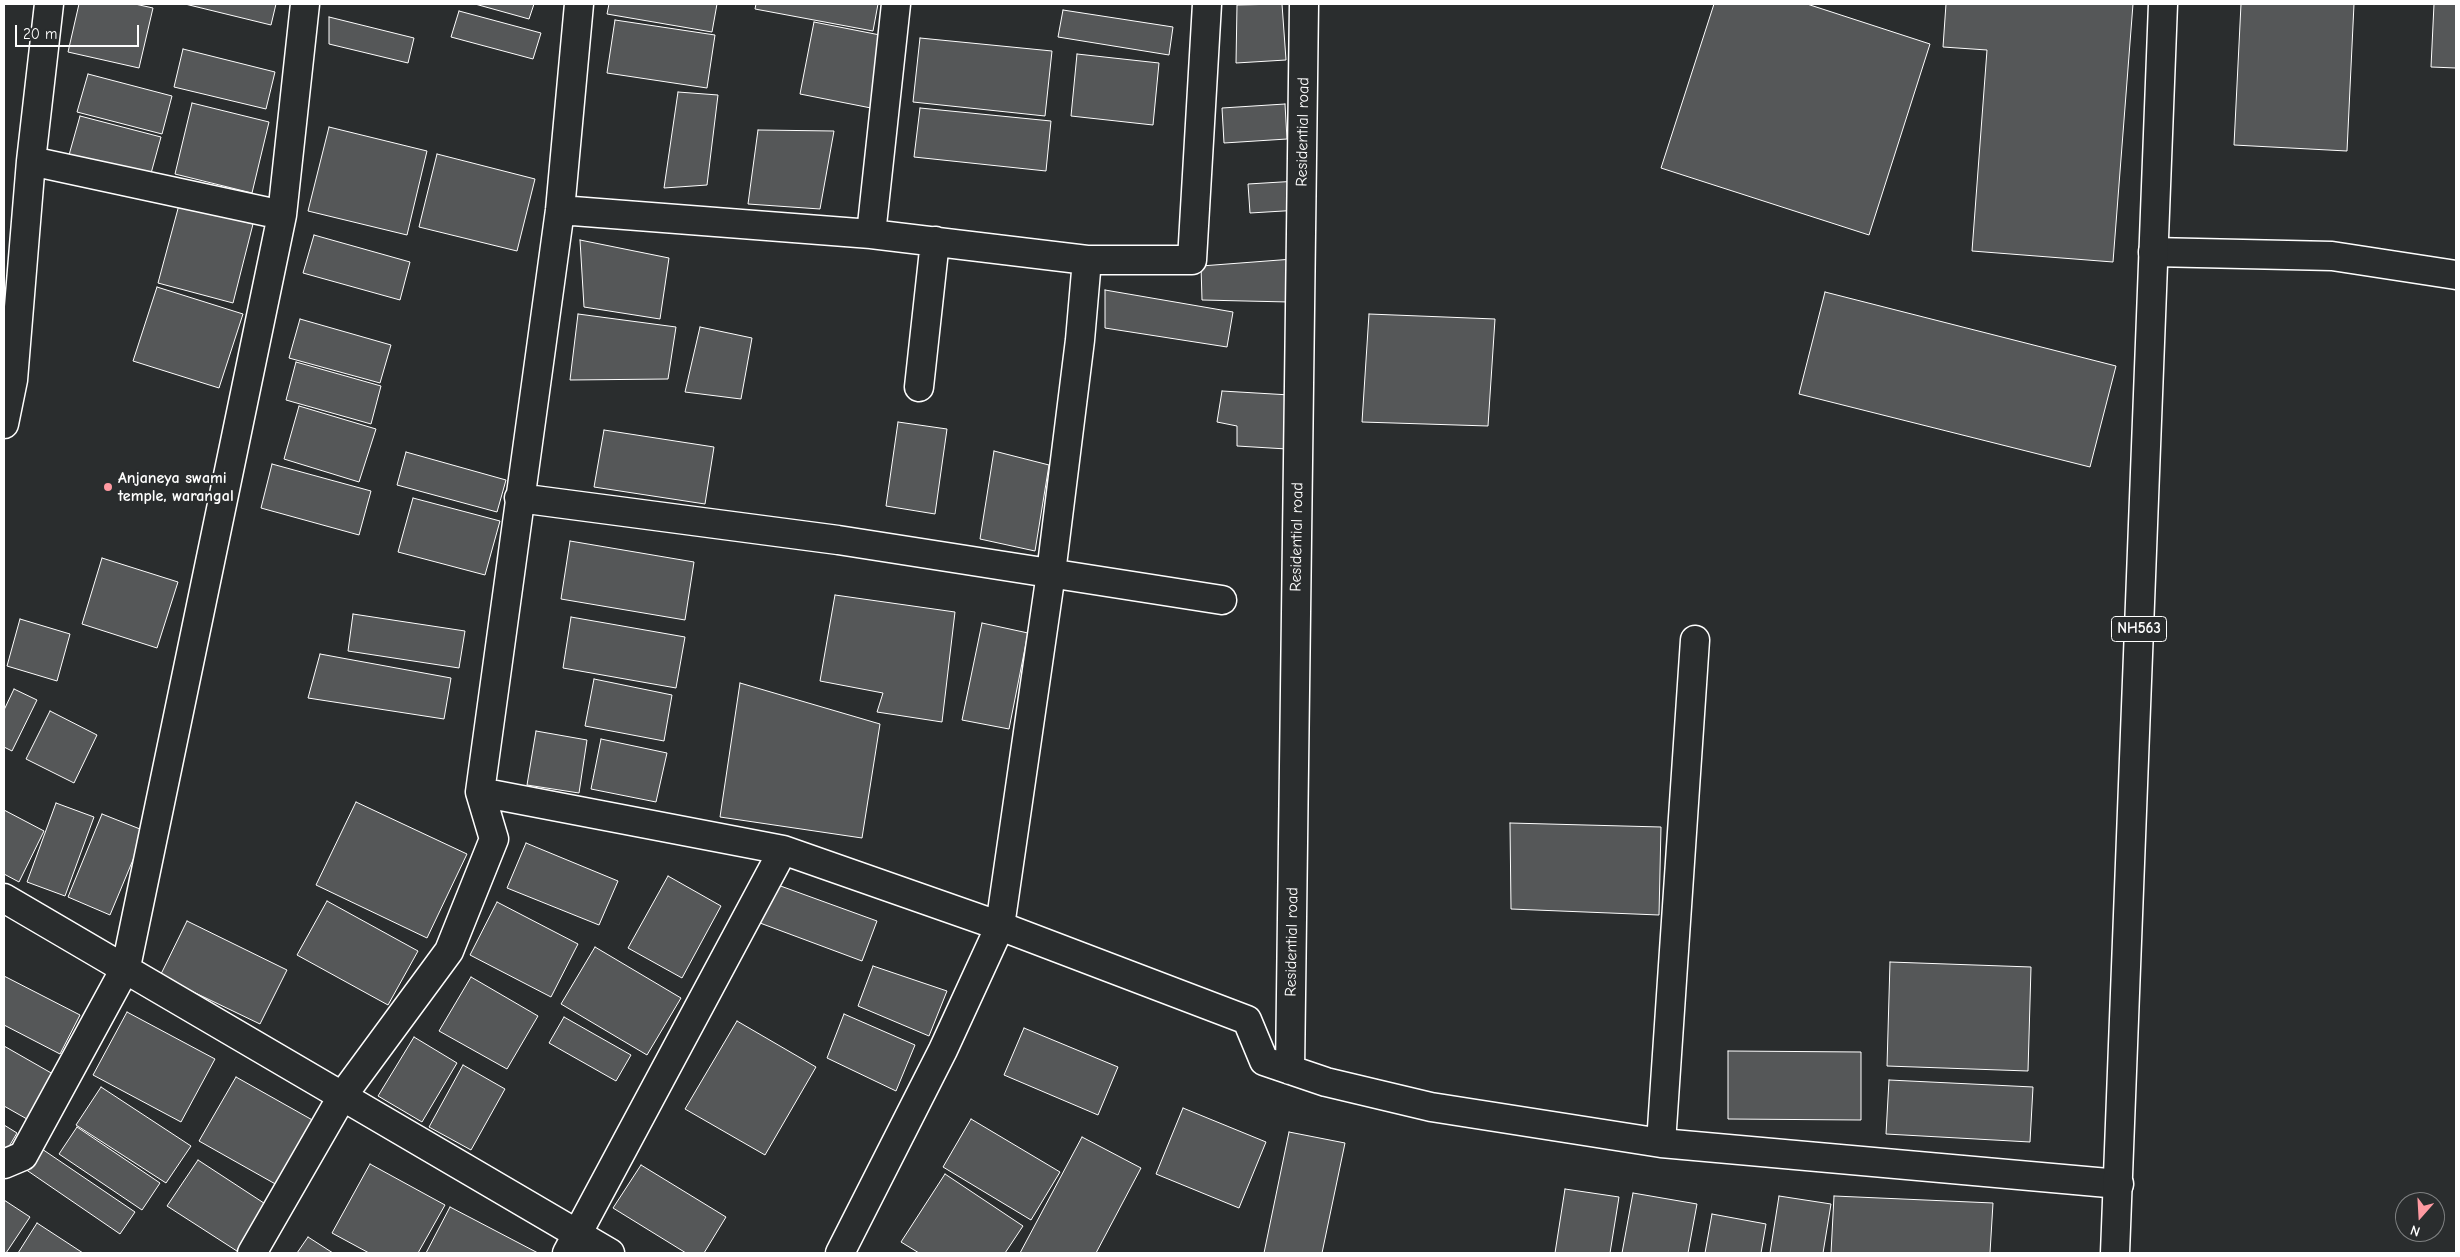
<!DOCTYPE html>
<html>
<head>
<meta charset="utf-8">
<style>
	body { margin:0 }
	#map { position:relative; width:2460px; height:1257px; overflow:hidden; background:#2a2d2e; font-family:"Comic Neue",sans-serif }
	canvas { display:block }
	.frame { position:absolute; inset:0; border:5px solid #fff; pointer-events:none }
	.north { position:absolute; left:2395px; top:1192px; width:50px; height:50px; box-sizing:border-box; background:#2a2d2e; border:1px solid #7f8182; border-radius:50%; rotate:199deg; font-size:14px; font-weight:700; line-height:20px; text-align:center; color:#fff }
	.north::after { content:''; display:block; margin:auto; width:18px; height:22px; background:#ff9aa2; clip-path:polygon(50% 0,100% 100%,50% 72%,0 100%) }
	.scale { position:absolute; left:15px; top:25px; width:124px; height:22px; box-sizing:border-box; border:2px solid #fff; border-top:0; padding-left:6px; font-size:15px; line-height:18px; white-space:nowrap; color:#fff; -webkit-text-stroke:4px #2a2d2e; paint-order:stroke }
</style>
</head>
<body>
<div id="map">
<canvas width="2460" height="1257"></canvas>
<div class="frame"></div>
<div class="north">N</div>
<div class="scale">20 m</div>
</div>
<script>
const c = document.querySelector('canvas').getContext('2d');
c.lineJoin = 'round';
function paint(path, color) { c.fillStyle = color; c.fill(path, 'evenodd'); }
const shape = rows => new Path2D(rows.map(r => 'M' + r).join(''));
function trace(path, color, width, dash) { c.strokeStyle = color; c.lineWidth = width; c.lineCap = dash ? 'butt' : 'round'; c.setLineDash(dash || []); c.stroke(path); }
function drawText(font, color, halo, rows, align = 'center') {
  c.font = font + ' "Comic Neue",sans-serif'; c.lineWidth = 4.5; c.setLineDash([]); c.textBaseline = 'middle'; c.strokeStyle = halo; c.fillStyle = color; for (const [text, x, y, turn = 0] of rows) {
    c.save(); c.translate(x, y); c.rotate((+turn || 0) * Math.PI / 180); c.textAlign = isNaN(turn) ? turn : align; if (halo) c.strokeText(text, 0, 0); c.fillText(text, 0, 0); c.restore();
  }
}
const building = shape([
	[79,4,135,4,153,8,139,68,68,52,79,4],
	[185,4,276,4,271,25,185,4],
	[475,4,534,4,529,19,475,4],
	[609,4,717,4,712,32,607,14,609,4],
	[756,4,878,4,873,31,755,9,756,4],
	[1282,4,1286,60,1236,63,1237,5,1282,4],
	[1714,4,1807,4,1930,44,1869,235,1661,168,1714,4],
	[1946,4,2133,4,2113,262,1972,251,1987,50,1943,47,1946,4],
	[2241,4,2354,4,2347,151,2234,145,2241,4],
	[2434,4,2456,4,2456,68,2431,67,2434,4],
	[1063,10,1173,27,1169,55,1058,37,1063,10],
	[459,11,541,33,533,59,451,37,459,11],
	[329,17,414,38,408,63,329,44,329,17],
	[615,20,715,35,707,88,607,73,615,20],
	[814,22,885,36,871,108,800,94,814,22],
	[920,38,1052,51,1045,116,913,102,920,38],
	[183,49,275,72,266,109,174,87,183,49],
	[1077,54,1159,63,1153,125,1071,116,1077,54],
	[88,74,172,96,162,134,77,112,88,74],
	[678,92,718,95,707,185,664,188,678,92],
	[192,103,269,122,252,193,175,174,192,103],
	[1285,104,1287,139,1224,143,1222,108,1285,104],
	[920,108,1051,121,1046,171,914,157,920,108],
	[80,116,161,137,150,177,69,155,80,116],
	[329,127,427,151,407,235,308,211,329,127],
	[758,130,834,131,820,209,748,204,758,130],
	[437,154,535,179,517,251,419,227,437,154],
	[1298,181,1300,210,1250,213,1248,184,1298,181],
	[179,205,253,224,233,303,158,283,179,205],
	[314,235,410,262,400,300,303,273,314,235],
	[580,240,669,258,660,319,584,307,580,240],
	[1293,259,1289,302,1202,300,1201,266,1293,259],
	[157,287,243,314,219,388,133,361,157,287],
	[1105,290,1233,312,1227,347,1105,328,1105,290],
	[1825,292,2116,366,2090,467,1799,394,1825,292],
	[578,314,676,327,668,379,570,380,578,314],
	[1369,314,1495,319,1488,426,1362,422,1369,314],
	[300,319,391,345,380,383,289,358,300,319],
	[700,327,752,338,741,399,685,392,700,327],
	[296,362,381,386,371,424,286,400,296,362],
	[1222,391,1290,395,1287,449,1237,446,1237,426,1217,422,1222,391],
	[299,406,376,429,359,482,284,459,299,406],
	[898,422,947,429,935,514,886,506,898,422],
	[604,430,714,447,705,504,594,487,604,430],
	[994,451,1049,465,1035,551,980,539,994,451],
	[406,452,506,480,497,512,397,485,406,452],
	[272,464,371,491,359,535,261,508,272,464],
	[413,498,500,521,485,575,398,552,413,498],
	[570,541,694,562,685,620,561,599,570,541],
	[102,558,178,582,157,648,82,624,102,558],
	[835,595,955,612,942,722,877,712,883,693,820,681,835,595],
	[353,614,465,631,459,668,348,651,353,614],
	[571,617,685,637,676,688,563,668,571,617],
	[20,619,70,634,57,681,7,666,20,619],
	[982,623,1028,633,1009,729,962,720,982,623],
	[320,654,451,678,444,719,308,698,320,654],
	[594,679,672,695,664,741,585,726,594,679],
	[740,683,880,724,862,838,720,817,740,683],
	[14,689,37,700,12,751,4,747,4,710,14,689],
	[50,711,97,735,74,783,26,759,50,711],
	[536,731,587,740,579,793,527,785,536,731],
	[601,739,667,753,656,802,591,789,601,739],
	[356,802,467,854,427,938,316,885,356,802],
	[56,803,94,817,65,896,27,882,56,803],
	[4,810,44,831,19,882,4,874,4,810],
	[102,814,145,831,110,915,68,897,102,814],
	[1510,823,1661,827,1659,915,1511,909,1510,823],
	[526,843,618,881,599,925,507,888,526,843],
	[668,876,721,906,682,978,628,948,668,876],
	[775,884,877,921,862,961,760,923,775,884],
	[327,901,418,951,388,1005,297,955,327,901],
	[497,902,578,944,551,997,470,955,497,902],
	[187,921,287,970,260,1024,160,976,187,921],
	[595,947,681,998,647,1055,561,1004,595,947],
	[1890,962,2031,967,2028,1071,1887,1066,1890,962],
	[873,966,947,991,929,1036,858,1006,873,966],
	[4,976,80,1015,60,1054,4,1025,4,976],
	[471,977,538,1016,507,1069,439,1031,471,977],
	[127,1012,215,1059,181,1122,93,1075,127,1012],
	[844,1014,915,1045,896,1091,827,1058,844,1014],
	[564,1017,631,1055,616,1081,549,1043,564,1017],
	[737,1021,816,1067,765,1155,685,1109,737,1021],
	[1024,1028,1118,1067,1098,1115,1004,1075,1024,1028],
	[414,1037,457,1063,422,1122,378,1096,414,1037],
	[4,1046,60,1078,34,1123,4,1106,4,1046],
	[1728,1051,1861,1052,1861,1120,1728,1119,1728,1051],
	[463,1065,505,1089,471,1150,429,1127,463,1065],
	[236,1077,323,1126,286,1190,199,1141,236,1077],
	[1889,1080,2033,1087,2030,1142,1886,1134,1889,1080],
	[101,1087,191,1146,166,1183,76,1125,101,1087],
	[1183,1108,1266,1142,1239,1208,1156,1174,1183,1108],
	[971,1119,1060,1172,1031,1220,943,1167,971,1119],
	[4,1125,17,1133,4,1155,4,1125],
	[77,1127,160,1183,142,1210,59,1154,77,1127],
	[1289,1132,1345,1143,1322,1253,1264,1253,1289,1132],
	[1082,1137,1141,1168,1096,1253,1020,1253,1082,1137],
	[39,1147,135,1212,120,1234,25,1169,39,1147],
	[198,1160,273,1209,240,1253,167,1206,198,1160],
	[370,1164,445,1205,418,1253,369,1253,332,1233,370,1164],
	[641,1165,726,1217,704,1253,686,1253,613,1208,641,1165],
	[945,1174,1023,1226,1005,1253,919,1253,901,1242,945,1174],
	[1565,1189,1619,1197,1610,1253,1555,1253,1565,1189],
	[1633,1193,1697,1204,1688,1253,1622,1253,1633,1193],
	[1779,1196,1831,1204,1823,1253,1770,1253,1779,1196],
	[1834,1196,1993,1203,1990,1253,1831,1253,1834,1196],
	[4,1200,30,1217,6,1253,4,1253,4,1200],
	[450,1207,538,1253,426,1253,450,1207],
	[1712,1214,1766,1224,1761,1253,1705,1253,1712,1214],
	[37,1223,83,1253,18,1253,37,1223],
	[308,1237,333,1253,297,1253,308,1237]
]);
paint(building, '#555758');
trace(building, '#fff', 1);
const street = shape([
	[31,161,282,215],
	[560,210,871,234,1087,260,1192,260,1207,4],
	[871,234,896,4],
	[2153,252,2332,256,2456,275],
	[919,387,935,241],
	[4,424,13,380,31,161,49,4],
	[519,498,838,540,1222,600],
	[480,792,783,850,1000,926,1247,1020,1264,1061,1326,1082,1431,1107,1661,1143,2119,1184],
	[4,898,610,1253],
	[1290,1070,1304,4],
	[1661,1143,1695,640],
	[4,1164,23,1156,126,967,282,215,305,4],
	[252,1253,343,1095,449,951,494,839,480,792,560,210,579,4],
	[567,1253,783,850],
	[840,1253,943,1050,1000,926,1051,573,1080,340,1087,260]
]);
const highway = shape([
	[2115,1253,2163,4]
]);
trace(street, '#fff', 31);
trace(highway, '#fff', 31);
trace(street, '#2a2d2e', 28);
trace(highway, '#2a2d2e', 28);
for (const [x, y, r, color] of [
	[108,487,5,"#ff9aa2"]
]) { const dot = new Path2D(); dot.arc(x, y, r, 0, 2 * Math.PI); c.fillStyle = color; c.fill(dot); trace(dot, '#2a2d2e', 2); }
for (const [x, y, w] of [
	[2139,629,55]
]) { const box = new Path2D(); box.roundRect(x - w / 2, y - 12.5, w, 25, 4); c.fillStyle = '#2a2d2e'; c.fill(box); trace(box, '#fff', 1); }
drawText('bold 15px', '#fff', null, [
	["NH563",2139,629]
]);
drawText('16px', '#fff', '#2a2d2e', [
	["Residential road",1303,132,-89],
	["Residential road",1297,537,-89],
	["Residential road",1292,942,-89]
]);
drawText('bold 16px', '#fff', '#2a2d2e', [
	["Anjaneya swami",118,478],
	["temple, warangal",118,496]
], 'left');
</script>
</body>
</html>
